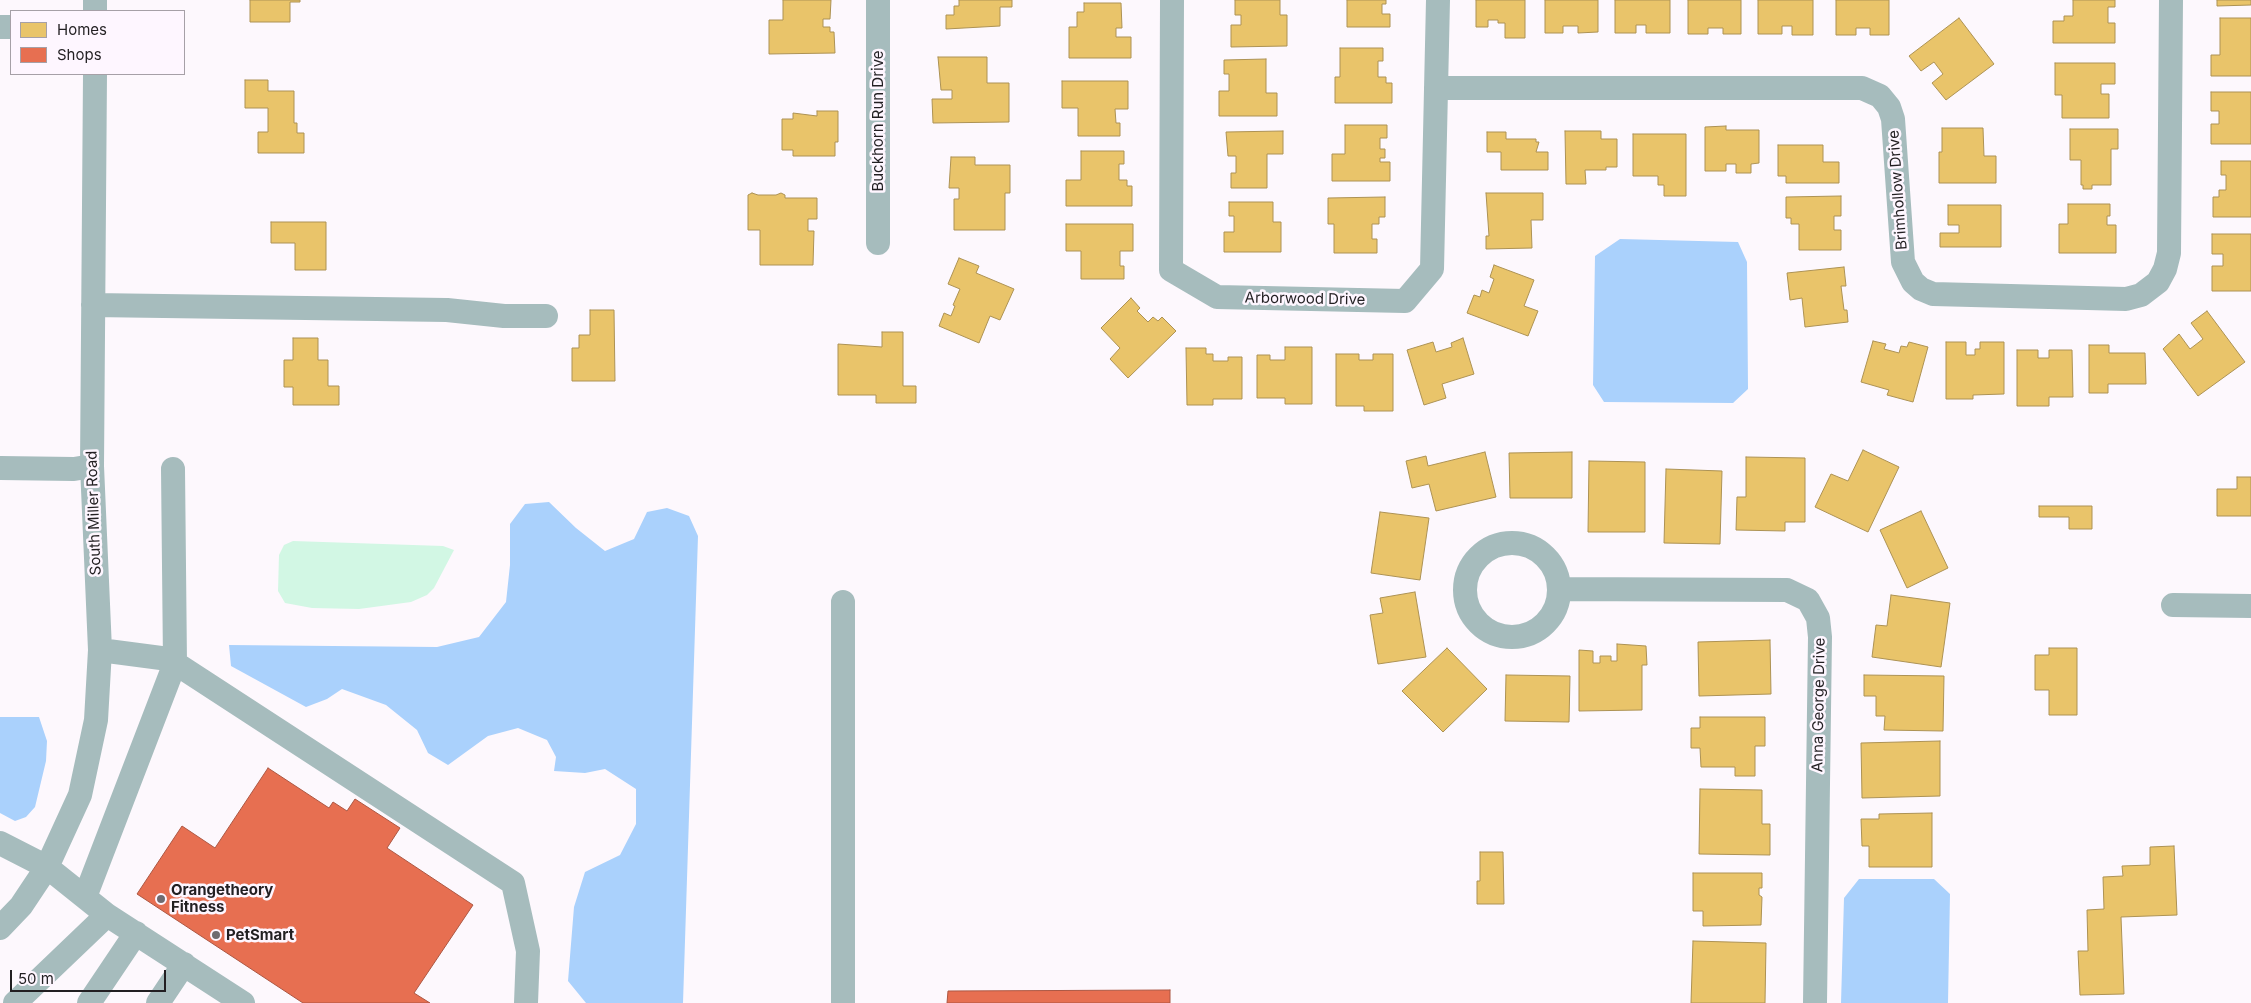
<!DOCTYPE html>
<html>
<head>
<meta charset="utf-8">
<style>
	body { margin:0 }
	#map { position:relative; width:2251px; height:1003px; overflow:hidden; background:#fdf8fd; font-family:Inter,sans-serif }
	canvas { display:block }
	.legend { position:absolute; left:10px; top:10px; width:175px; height:65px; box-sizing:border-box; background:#fef6ff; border:1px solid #a6a0a7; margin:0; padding:6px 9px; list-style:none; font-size:15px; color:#221f22 }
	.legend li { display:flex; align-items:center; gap:10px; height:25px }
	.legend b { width:25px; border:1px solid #a6a0a7 }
	.scale { position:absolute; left:10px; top:970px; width:156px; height:22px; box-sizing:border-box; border:2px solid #221f22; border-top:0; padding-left:6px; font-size:15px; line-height:18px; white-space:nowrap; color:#221f22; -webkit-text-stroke:4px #fef6ff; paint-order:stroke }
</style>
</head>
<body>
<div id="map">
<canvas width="2251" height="1003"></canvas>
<ul class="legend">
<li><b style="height:14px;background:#e9c46a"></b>Homes</li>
<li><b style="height:14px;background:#e76f51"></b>Shops</li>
</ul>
<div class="scale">50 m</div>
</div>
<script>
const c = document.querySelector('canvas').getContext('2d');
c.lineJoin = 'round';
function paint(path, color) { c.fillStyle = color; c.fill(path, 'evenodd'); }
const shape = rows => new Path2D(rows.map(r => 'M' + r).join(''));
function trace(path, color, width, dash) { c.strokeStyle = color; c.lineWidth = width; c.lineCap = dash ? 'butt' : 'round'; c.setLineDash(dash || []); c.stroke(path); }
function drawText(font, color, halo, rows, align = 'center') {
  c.font = font + ' Inter,sans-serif'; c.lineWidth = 5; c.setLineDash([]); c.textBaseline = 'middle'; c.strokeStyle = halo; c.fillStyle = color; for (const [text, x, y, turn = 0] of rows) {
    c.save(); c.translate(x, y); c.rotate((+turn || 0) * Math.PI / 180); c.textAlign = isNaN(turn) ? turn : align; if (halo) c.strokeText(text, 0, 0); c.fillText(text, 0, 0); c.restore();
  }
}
paint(shape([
	[293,541,443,546,454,550,434,588,427,595,411,602,359,609,312,608,285,603,278,591,279,555,284,545]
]), '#d2f7e4');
paint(shape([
	[1620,239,1738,242,1747,262,1748,389,1733,403,1604,402,1593,385,1595,256],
	[549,502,576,528,605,551,634,539,647,512,667,508,689,516,698,536,683,1003,586,1003,568,981,574,907,585,872,620,855,636,824,636,789,605,769,585,773,554,771,556,757,547,740,518,728,488,736,448,765,428,753,417,730,386,705,342,689,327,699,306,707,231,666,229,645,437,647,479,637,506,602,510,565,510,524,525,504],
	[0,717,39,717,47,741,46,761,35,807,26,817,15,821,0,813],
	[1859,879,1934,879,1950,894,1948,1003,1841,1003,1844,898]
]), '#aad1fc');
const homes = shape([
	[250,0,300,0,300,2,290,2,290,22,250,22,250,0],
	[783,0,831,0,830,19,823,19,823,27,830,27,830,32,834,32,835,53,769,54,769,20,783,20,783,0],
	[959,0,1012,0,1012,7,1000,7,1000,26,946,29,946,15,954,15,954,6,959,6,959,0],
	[1235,0,1280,0,1280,15,1287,15,1287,46,1231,47,1231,25,1241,25,1241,15,1235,15,1235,0],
	[1347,0,1386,0,1386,4,1382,4,1382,14,1390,14,1390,27,1347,27,1347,0],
	[1476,0,1525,0,1525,38,1505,38,1505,23,1498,23,1498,20,1488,20,1488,27,1476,27,1476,0],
	[1545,0,1598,0,1598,32,1578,33,1578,26,1563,26,1563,33,1545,33,1545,0],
	[1615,0,1670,0,1670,33,1646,33,1646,25,1636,25,1636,33,1615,33,1615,0],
	[1688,0,1741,0,1741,34,1723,34,1723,28,1708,28,1708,34,1688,34,1688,0],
	[1758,0,1813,0,1813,35,1792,35,1792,26,1782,26,1782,34,1758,34,1758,0],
	[1836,0,1889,0,1889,35,1870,35,1870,28,1856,28,1856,35,1836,35,1836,0],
	[2073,0,2115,0,2115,7,2108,7,2108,23,2115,23,2115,43,2053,43,2053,21,2064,21,2064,16,2073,16,2073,0],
	[2217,0,2251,0,2251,5,2217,6,2217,0],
	[1084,3,1121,3,1122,28,1116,28,1116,37,1131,37,1131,58,1069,58,1069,27,1077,27,1077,12,1084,12,1084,3],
	[1959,18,1994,64,1946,100,1932,83,1943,74,1934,62,1921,71,1909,56,1959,18],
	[2220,18,2251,18,2251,76,2211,76,2211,55,2220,55,2220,18],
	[1340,48,1383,48,1383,61,1378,61,1378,77,1386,77,1386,83,1392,83,1392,103,1335,103,1335,77,1340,77,1340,48],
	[938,57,987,57,987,83,1009,83,1009,122,933,123,932,99,952,99,952,90,941,90,938,57],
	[1266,59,1266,93,1277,93,1277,116,1219,116,1219,91,1229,91,1229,74,1224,74,1224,60,1266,59],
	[2055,63,2115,63,2115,84,2101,84,2101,94,2109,94,2109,118,2062,118,2062,95,2055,95,2055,63],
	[245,80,268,80,268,91,294,91,294,123,297,123,297,133,304,133,304,153,258,153,258,132,268,132,268,108,245,108,245,80],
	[1062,81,1128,81,1128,109,1115,109,1116,123,1120,123,1120,136,1078,136,1078,108,1062,108,1062,81],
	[2211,92,2251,92,2251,144,2211,144,2211,124,2219,124,2219,111,2211,111,2211,92],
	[817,111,838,111,838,142,835,142,835,156,793,156,793,150,782,150,782,119,793,119,793,113,817,116,817,111],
	[1345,125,1387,125,1387,138,1380,138,1380,149,1385,149,1385,158,1380,158,1380,162,1390,162,1390,181,1332,181,1332,154,1345,154,1345,125],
	[1726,126,1726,130,1759,130,1759,163,1751,164,1751,173,1736,173,1736,164,1726,164,1726,171,1705,171,1705,127,1726,126],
	[1942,128,1983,128,1984,156,1996,156,1996,183,1939,183,1939,152,1942,152,1942,128],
	[2070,129,2118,129,2118,149,2111,149,2111,185,2092,185,2092,189,2083,189,2083,185,2081,185,2081,160,2070,160,2070,129],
	[1283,131,1283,154,1267,154,1267,188,1231,188,1231,173,1236,173,1236,156,1228,156,1226,132,1283,131],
	[1565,131,1601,131,1601,139,1617,139,1617,167,1606,167,1606,170,1585,170,1586,184,1566,184,1565,131],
	[1487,132,1506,132,1506,139,1536,139,1536,142,1539,142,1536,152,1548,152,1548,170,1501,170,1501,152,1487,152,1487,132],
	[1633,134,1686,134,1686,196,1664,196,1664,185,1658,185,1658,176,1633,176,1633,134],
	[1778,145,1823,145,1823,162,1839,162,1839,183,1786,183,1786,176,1778,176,1778,145],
	[1081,151,1124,151,1124,164,1119,164,1119,180,1127,180,1127,186,1132,186,1132,206,1066,206,1066,180,1081,180,1081,151],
	[951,157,975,157,975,165,1010,165,1010,193,1005,193,1005,230,954,230,954,199,959,199,959,188,949,188,951,157],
	[2221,161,2251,161,2251,217,2213,217,2213,197,2219,197,2219,190,2226,190,2226,175,2221,175,2221,161],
	[752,193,758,195,776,195,781,193,785,195,785,198,817,198,817,219,808,219,808,231,814,231,813,265,760,265,760,230,748,230,748,195,752,193],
	[1486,193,1543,193,1543,220,1531,220,1532,248,1486,249,1486,236,1489,236,1486,193],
	[1841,196,1841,216,1834,216,1834,230,1841,230,1841,250,1799,250,1799,224,1791,224,1791,218,1786,218,1786,197,1841,196],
	[1385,197,1385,217,1379,217,1379,224,1372,224,1372,239,1377,239,1377,253,1334,253,1334,224,1328,224,1328,198,1385,197],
	[1229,202,1273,202,1273,222,1281,222,1281,252,1224,252,1224,232,1234,232,1234,216,1229,216,1229,202],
	[2068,204,2110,204,2110,216,2107,216,2107,225,2116,225,2116,253,2059,253,2059,224,2068,224,2068,204],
	[1948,205,2001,205,2001,247,1940,247,1940,233,1959,233,1959,225,1948,225,1948,205],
	[271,222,326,222,326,270,295,270,295,243,271,243,271,222],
	[1066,224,1133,224,1133,251,1120,251,1120,266,1124,266,1124,279,1081,279,1081,251,1066,251,1066,224],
	[2212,234,2251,234,2251,291,2212,291,2212,266,2223,266,2223,254,2212,254,2212,234],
	[959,258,979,266,976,273,1014,289,1000,320,990,316,979,343,939,326,944,313,951,316,955,306,953,305,960,289,948,284,959,258],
	[1494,265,1534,280,1524,306,1538,311,1528,336,1467,313,1474,295,1480,297,1482,290,1489,293,1494,279,1490,277,1494,265],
	[1844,267,1846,286,1841,286,1844,310,1847,310,1848,322,1805,327,1802,298,1790,300,1787,273,1844,267],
	[1131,298,1140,308,1137,311,1148,322,1153,317,1158,321,1162,317,1176,331,1128,378,1110,359,1120,348,1101,328,1131,298],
	[590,310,614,310,615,381,572,381,572,348,579,348,579,335,590,335,590,310],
	[2207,311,2245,362,2198,396,2163,349,2179,334,2190,349,2203,339,2191,323,2207,311],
	[882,332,903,332,903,386,916,386,916,403,876,403,876,395,838,395,838,344,882,347,882,332],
	[293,338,318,338,318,360,328,360,328,386,339,386,339,405,293,405,293,387,284,387,284,360,293,360,293,338],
	[1463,338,1474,374,1442,384,1446,398,1424,405,1407,350,1433,342,1436,352,1452,347,1451,343,1463,338],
	[1873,341,1886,344,1884,349,1899,353,1901,346,1907,347,1909,342,1928,347,1913,402,1887,395,1889,390,1861,382,1873,341],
	[1946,342,1966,342,1966,355,1975,355,1975,349,1980,349,1980,342,2004,342,2004,394,1973,395,1973,399,1946,399,1946,342],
	[2089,345,2109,345,2109,353,2145,353,2146,384,2108,384,2108,393,2089,393,2089,345],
	[1285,347,1312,347,1312,404,1285,404,1285,398,1257,398,1257,355,1270,355,1270,360,1285,360,1285,347],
	[1186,348,1206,348,1206,354,1213,354,1213,361,1228,361,1228,357,1242,357,1242,399,1213,399,1213,405,1187,405,1186,348],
	[2017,350,2038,350,2038,358,2049,358,2049,350,2072,350,2073,397,2049,397,2049,406,2017,406,2017,350],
	[1336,354,1359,354,1359,360,1373,360,1373,354,1393,354,1393,411,1364,411,1364,406,1336,406,1336,354],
	[1863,450,1899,467,1868,532,1815,507,1831,474,1848,481,1863,450],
	[1485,452,1496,497,1436,511,1429,484,1412,488,1406,461,1426,456,1428,466,1485,452],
	[1572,452,1572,498,1510,498,1509,453,1572,452],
	[1746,457,1805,458,1805,522,1785,522,1785,531,1736,530,1737,497,1746,497,1746,457],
	[1589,461,1645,462,1645,532,1588,532,1589,461],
	[1666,469,1722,471,1720,544,1664,543,1666,469],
	[2237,477,2251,477,2251,516,2217,516,2217,489,2237,489,2237,477],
	[2039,506,2092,506,2092,529,2069,529,2069,517,2039,517,2039,506],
	[1921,511,1948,568,1907,588,1880,530,1921,511],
	[1380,512,1429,518,1420,580,1371,573,1380,512],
	[1415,592,1426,657,1378,664,1370,615,1383,613,1380,598,1415,592],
	[1891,595,1950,603,1941,667,1872,657,1876,625,1887,626,1891,595],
	[1770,640,1771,694,1699,696,1698,642,1770,640],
	[1617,644,1646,646,1647,665,1642,665,1642,710,1579,711,1579,650,1593,651,1593,663,1600,663,1600,656,1611,656,1611,661,1617,661,1617,644],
	[1447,648,1487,689,1443,732,1402,691,1447,648],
	[2049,648,2077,648,2077,715,2049,715,2049,690,2035,690,2035,655,2049,655,2049,648],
	[1506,675,1570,676,1569,722,1505,721,1506,675],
	[1864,675,1944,676,1943,731,1884,730,1885,716,1876,716,1876,696,1864,696,1864,675],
	[1700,717,1765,717,1765,746,1755,746,1755,776,1735,776,1735,767,1701,767,1700,748,1691,748,1691,728,1700,728,1700,717],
	[1940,741,1940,796,1862,798,1861,743,1940,741],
	[1700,789,1762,790,1762,824,1770,824,1770,855,1699,854,1700,789],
	[1932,813,1932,867,1869,867,1869,846,1862,846,1861,819,1879,819,1879,814,1932,813],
	[2174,846,2177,915,2121,917,2124,994,2080,995,2078,951,2088,951,2087,910,2104,909,2103,877,2123,876,2122,866,2150,865,2150,847,2174,846],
	[1480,852,1503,852,1504,904,1477,904,1477,881,1480,881,1480,852],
	[1693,873,1762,873,1762,888,1759,888,1759,895,1762,897,1761,925,1703,926,1703,911,1693,911,1693,873],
	[1693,941,1766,943,1765,1003,1691,1003,1693,941]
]);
paint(homes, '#e9c46a');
trace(homes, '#ad9254', 1);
const shops = shape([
	[268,768,329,808,333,802,347,811,355,799,400,828,387,848,473,905,414,993,430,1003,303,1003,137,894,182,826,215,848,268,768],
	[1170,990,1170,1003,947,1003,948,991,1170,990]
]);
paint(shops, '#e76f51');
trace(shops, '#ac5743', 1);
trace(shape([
	[1172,0,1171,270,1217,297,1405,301,1432,269,1438,0],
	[95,11,95,0],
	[0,27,11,27],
	[1436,88,1862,88,1880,96,1889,107,1893,119,1903,262,1913,282,1921,289,1933,294,2126,299,2141,295,2158,282,2165,269,2169,253,2171,0],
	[878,243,878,0],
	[93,305,447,310,504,316,546,316],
	[0,468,74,469,92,466],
	[173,469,175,663,513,883,528,951,526,1003],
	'1465 590a47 47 0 1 1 94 0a47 47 0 1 1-94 0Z',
	[1560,589,1787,590,1808,600,1818,618,1820,637,1815,1003],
	[843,602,843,1003],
	[2173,605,2251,606],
	[0,843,47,867,107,915,15,1003],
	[85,897,175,663,161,658,100,650],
	[107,915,243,1003],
	[0,928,21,906,47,867,80,795,96,720,100,650,92,466,95,74],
	[89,1003,136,933],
	[158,1003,184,964]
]), '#a6bcbd', 24);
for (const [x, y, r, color] of [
	[161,899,5,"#6f6b6f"],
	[216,935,5,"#6f6b6f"]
]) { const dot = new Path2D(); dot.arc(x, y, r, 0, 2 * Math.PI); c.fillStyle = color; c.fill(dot); trace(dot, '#fef6ff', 2); }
drawText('15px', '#221f22', '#fef6ff', [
	["Buckhorn Run Drive",878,121,-90],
	["Brimhollow Drive",1898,190,-94],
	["Arborwood Drive",1305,299,1],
	["South Miller Road",94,513,-92],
	["Anna George Drive",1819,705,-89]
]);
drawText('bold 15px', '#221f22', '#fef6ff', [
	["Orangetheory",171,890],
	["Fitness",171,907],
	["PetSmart",226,935]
], 'left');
</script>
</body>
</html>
